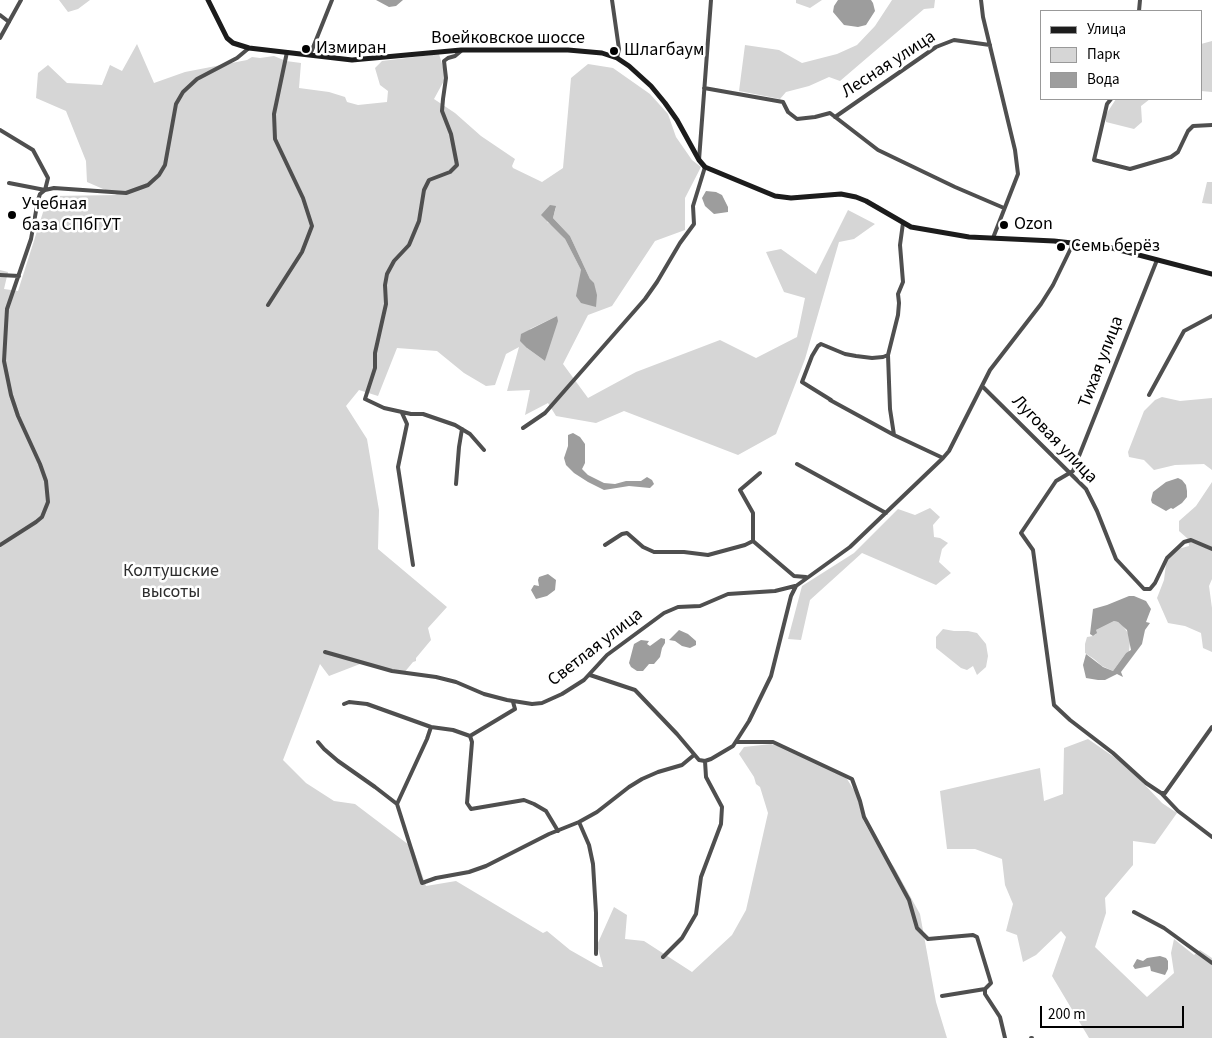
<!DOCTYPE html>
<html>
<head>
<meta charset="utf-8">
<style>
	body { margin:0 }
	#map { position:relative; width:1212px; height:1038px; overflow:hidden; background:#fff; font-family:"Source Sans 3",sans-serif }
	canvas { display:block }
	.legend { position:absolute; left:1040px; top:10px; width:162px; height:90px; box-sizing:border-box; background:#fff; border:1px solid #999; margin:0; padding:6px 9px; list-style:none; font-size:15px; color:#000 }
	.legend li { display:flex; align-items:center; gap:10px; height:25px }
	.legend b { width:25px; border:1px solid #999 }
	.scale { position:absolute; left:1040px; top:1006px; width:144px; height:22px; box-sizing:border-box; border:2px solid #000; border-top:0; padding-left:6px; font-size:15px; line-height:18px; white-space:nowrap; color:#000; -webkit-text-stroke:4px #fff; paint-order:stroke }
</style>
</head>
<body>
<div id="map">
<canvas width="1212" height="1038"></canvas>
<ul class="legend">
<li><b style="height:6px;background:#1c1c1c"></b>Улица</li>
<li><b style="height:14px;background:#d6d6d6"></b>Парк</li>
<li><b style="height:14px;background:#9d9d9d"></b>Вода</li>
</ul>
<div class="scale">200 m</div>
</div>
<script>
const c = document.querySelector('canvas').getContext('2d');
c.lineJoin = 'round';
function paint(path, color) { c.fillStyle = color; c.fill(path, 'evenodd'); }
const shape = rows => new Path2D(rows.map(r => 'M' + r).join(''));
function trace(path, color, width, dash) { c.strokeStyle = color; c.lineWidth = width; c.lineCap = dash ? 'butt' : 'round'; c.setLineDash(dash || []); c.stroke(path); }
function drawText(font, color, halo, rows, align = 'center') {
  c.font = font + ' "Source Sans 3",sans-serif'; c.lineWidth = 5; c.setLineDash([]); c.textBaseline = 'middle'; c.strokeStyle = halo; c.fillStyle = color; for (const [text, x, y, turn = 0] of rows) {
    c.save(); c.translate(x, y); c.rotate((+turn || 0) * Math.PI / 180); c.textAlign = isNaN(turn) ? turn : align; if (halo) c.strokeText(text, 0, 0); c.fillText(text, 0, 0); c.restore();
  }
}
paint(shape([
	[59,0,90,0,78,9,68,12],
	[796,0,822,0,810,8,796,3],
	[892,0,935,0,934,8,924,9,840,81,829,77,809,86,786,92,780,99,739,91,745,45,779,50,802,63,837,54,857,45,875,26],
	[1212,41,1212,92,1201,91,1201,44],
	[137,44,154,83,185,72,247,60,252,57,260,58,274,56,286,61,301,63,299,88,329,92,345,97,347,102,358,105,387,102,388,91,380,85,375,68,382,61,439,54,446,77,434,99,455,113,481,136,515,159,512,166,513,168,542,182,563,168,571,78,588,64,613,68,650,94,668,114,676,137,692,160,701,167,685,198,685,230,655,241,612,306,588,315,563,364,588,398,636,372,720,340,756,358,797,337,805,298,784,292,766,252,781,249,816,274,848,210,875,224,854,239,839,242,805,359,776,434,738,455,624,411,596,423,556,416,548,403,525,415,530,390,507,391,519,347,506,354,495,385,486,386,464,373,437,351,397,348,378,396,359,390,346,406,367,439,379,510,378,549,447,607,428,628,431,640,416,658,416,661,413,662,403,674,367,664,360,664,329,676,320,664,283,760,306,783,334,801,355,804,413,848,426,886,456,881,543,933,547,931,570,950,600,967,603,967,597,945,614,907,627,915,625,939,644,941,692,972,732,935,746,910,768,813,760,787,756,784,754,777,739,754,744,747,771,744,795,751,836,771,847,779,857,795,863,820,876,843,894,867,920,914,936,1002,947,1038,0,1038,0,270,8,272,4,289,18,291,45,206,54,196,117,195,87,182,86,161,66,111,36,98,38,73,48,65,67,83,102,85,110,65,122,71],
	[556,207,553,218,570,236,590,279,581,276,581,270,565,239,555,227,547,222],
	[557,316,545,361,527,348,530,329],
	[1116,99,1150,99,1141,106,1142,122,1134,129,1106,122,1105,116],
	[1207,182,1212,182,1212,204,1202,203],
	[1162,397,1180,401,1212,398,1212,470,1204,464,1175,465,1154,470,1144,460,1129,457,1128,452,1144,411,1155,400],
	[1212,482,1212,579,1209,586,1212,608,1212,652,1203,648,1201,633,1185,626,1168,623,1157,598,1164,580,1166,564,1170,554,1178,549,1189,546,1188,539,1179,531,1179,521,1196,506],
	[930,508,940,517,933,525,934,537,940,538,948,543,942,549,939,562,951,573,936,585,862,553,810,600,801,640,788,639,802,586,854,553,898,509,915,515],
	[1114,621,1118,622,1123,626,1130,636,1130,641,1129,652,1126,653,1113,671,1102,666,1094,659,1085,653,1085,644,1087,637,1093,636,1096,634,1096,630],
	[943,629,954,631,968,631,977,633,986,644,988,656,986,667,977,675,973,666,967,670,961,668,936,648,936,637],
	[1088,739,1127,766,1162,803,1177,813,1155,844,1133,841,1133,865,1105,898,1106,913,1095,947,1147,997,1174,973,1171,953,1174,939,1194,955,1200,950,1212,958,1212,1038,1089,1038,1052,976,1066,937,1061,931,1036,955,1023,962,1017,935,1006,931,1013,904,1005,885,1002,859,975,849,947,849,940,791,1040,768,1044,801,1063,794,1064,748]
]), '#d6d6d6');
paint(shape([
	[376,0,403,0,396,6,389,7],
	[838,0,871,0,873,3,875,11,866,25,858,27,844,25,833,12,834,6],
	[706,191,716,192,722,195,728,207,728,212,714,214,705,206,702,198],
	[550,205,556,206,553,218,570,236,590,279,594,283,597,295,596,307,581,303,576,296,581,270,565,239,541,215],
	[557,316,558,321,545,361,527,348,520,341,521,334],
	[573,433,580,437,585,444,585,463,582,469,588,475,604,483,615,484,626,481,641,481,647,477,652,480,654,484,650,488,629,486,604,490,588,482,574,473,566,465,564,458,568,446,568,435],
	[1178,478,1182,480,1186,485,1187,491,1187,497,1182,503,1173,509,1171,508,1166,511,1152,503,1151,500,1153,492,1166,482],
	[548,574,556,580,555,590,547,596,536,599,531,590,534,585,539,586,538,580,539,577],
	[1129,596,1134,596,1146,601,1151,609,1146,622,1150,623,1145,630,1142,644,1121,672,1123,677,1117,674,1105,680,1098,680,1086,678,1083,665,1086,654,1103,667,1113,671,1126,653,1131,650,1127,630,1118,622,1114,621,1096,630,1097,633,1093,636,1090,634,1093,609,1107,605],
	[679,630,688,634,696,641,696,645,690,648,682,646,675,641,669,640],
	[661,638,665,639,665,643,662,648,660,657,654,664,649,664,643,671,637,671,631,667,629,663,634,644,641,640,649,641,647,644,650,646],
	[1160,956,1166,958,1168,961,1168,969,1165,975,1151,971,1150,966,1135,969,1133,966,1137,959,1143,961,1147,958]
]), '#9d9d9d');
trace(shape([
	[612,0,619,49,617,58],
	[981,0,983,17,1015,150,1018,174,993,238],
	[1139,11,1140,0],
	[0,15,9,22],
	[0,38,21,0],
	[461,51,455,56,448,58,444,61,446,78,443,99,442,111,451,134,457,165,450,172,429,180,424,190,419,221,409,245,394,261,387,274,385,285,386,304,375,353,375,368,365,399,384,408,411,414,423,414,455,425,470,434,484,450],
	[310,55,332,0],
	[704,88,783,102,788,112,797,119,815,117,830,113,878,150,955,187,1004,208],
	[1111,99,1107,104,1094,160,1130,169,1171,157,1178,152,1188,131,1193,126,1212,125],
	[835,117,936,47,954,40,990,45],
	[0,130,33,150,48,178,45,190],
	[699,160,711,0],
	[9,183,45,190,54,188,126,193,148,185,159,175,165,165,176,104,183,92,197,79,237,58,249,48],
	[1157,260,1073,471,1056,481,1021,533,1033,550,1054,705,1070,720,1113,753,1146,783,1161,793,1165,793,1212,727],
	[0,275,19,276],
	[268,305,302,252,312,226,303,198,275,139,274,114,287,52],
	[982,386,1086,489,1097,511,1116,559,1144,589,1150,589,1155,583,1167,558,1184,542,1191,540,1212,549],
	[1149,395,1184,331,1212,316],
	[830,400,894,435,943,458],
	[831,400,802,382,812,356,818,346,821,344,845,354,856,356,872,358,883,357,888,355],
	[402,413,407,424,398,467,413,565],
	[523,428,545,413,645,299,657,282,680,243,694,224,693,206,705,167],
	[894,435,890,409,888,355,898,315,899,303,898,294,903,282,900,245,903,223],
	[797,464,886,513],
	[456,484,459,447,462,429],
	[753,541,753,513,740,490,760,473],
	[753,541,794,576,806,577],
	[0,545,36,522,42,517,48,502,46,481,40,464,18,416,11,395,4,361,7,309,31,239,38,200,40,194,45,190],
	[605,545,622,534,627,533,643,547,654,552,684,552,708,555,745,545,753,541],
	[325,652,392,671,436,677,456,682,484,694,507,700,532,704,542,703,562,694,584,680,607,655,664,613,678,607,700,606,728,594,775,591,795,586],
	[590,675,635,690,677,734,699,760,705,761,711,759,733,746,749,721,771,676,791,596,796,586,850,547,943,458,949,451,990,370,1041,304,1053,285,1071,248,1072,243],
	[344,704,349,702,367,704,431,727,453,730,470,736,472,742,467,803,471,809,524,800,534,804,546,811,558,831],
	[470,736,515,709,513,702],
	[318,742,324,749,338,761,375,787,397,804,422,883,436,878,469,872,486,866,549,834,579,822,597,812,629,787,642,779,658,772,682,765,694,755],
	[736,742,773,742,852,779,860,801,864,817,909,900,917,928,928,939,973,935,977,937,991,983,985,989,985,994,1000,1017,1005,1038],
	[1161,793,1178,811,1212,837],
	[397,804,427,739,431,727],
	[579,822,589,845,593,864,596,913,596,954],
	[1134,912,1164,928,1212,963],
	[663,957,682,938,696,914,701,877,721,824,722,807,706,777,705,761],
	[942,996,985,989],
	[1031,1038,1032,1038]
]), '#4f4f4f', 4);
trace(shape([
	[208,0,227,38,233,43,249,48,352,60,461,50,568,50,602,53,617,58,629,66,651,86,665,103,677,120,699,160,705,167,775,196,791,198,841,194,856,197,866,201,911,227,969,237,1054,241,1108,247,1212,274]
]), '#1c1c1c', 5);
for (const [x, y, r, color] of [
	[306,49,5,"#000"],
	[614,51,5,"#000"],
	[12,215,5,"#000"],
	[1004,225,5,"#000"],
	[1061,247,5,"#000"]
]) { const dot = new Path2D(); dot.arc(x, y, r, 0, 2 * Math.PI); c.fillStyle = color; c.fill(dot); trace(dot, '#fff', 2); }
drawText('18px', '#000', '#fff', [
	["Воейковское шоссе",508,39],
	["Лесная улица",889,65,-33],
	["Тихая улица",1102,362,-69],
	["Луговая улица",1054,440,46],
	["Светлая улица",596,648,-38]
]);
drawText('18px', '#000', '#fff', [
	["Измиран",316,49],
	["Шлагбаум",624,51],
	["Учебная",22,205],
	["база СПбГУТ",22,226],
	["Ozon",1014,225],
	["Семь берёз",1071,247]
], 'left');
drawText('18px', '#2d2d2d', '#fff', [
	["Колтушские",171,572],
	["высоты",171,593]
]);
</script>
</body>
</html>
